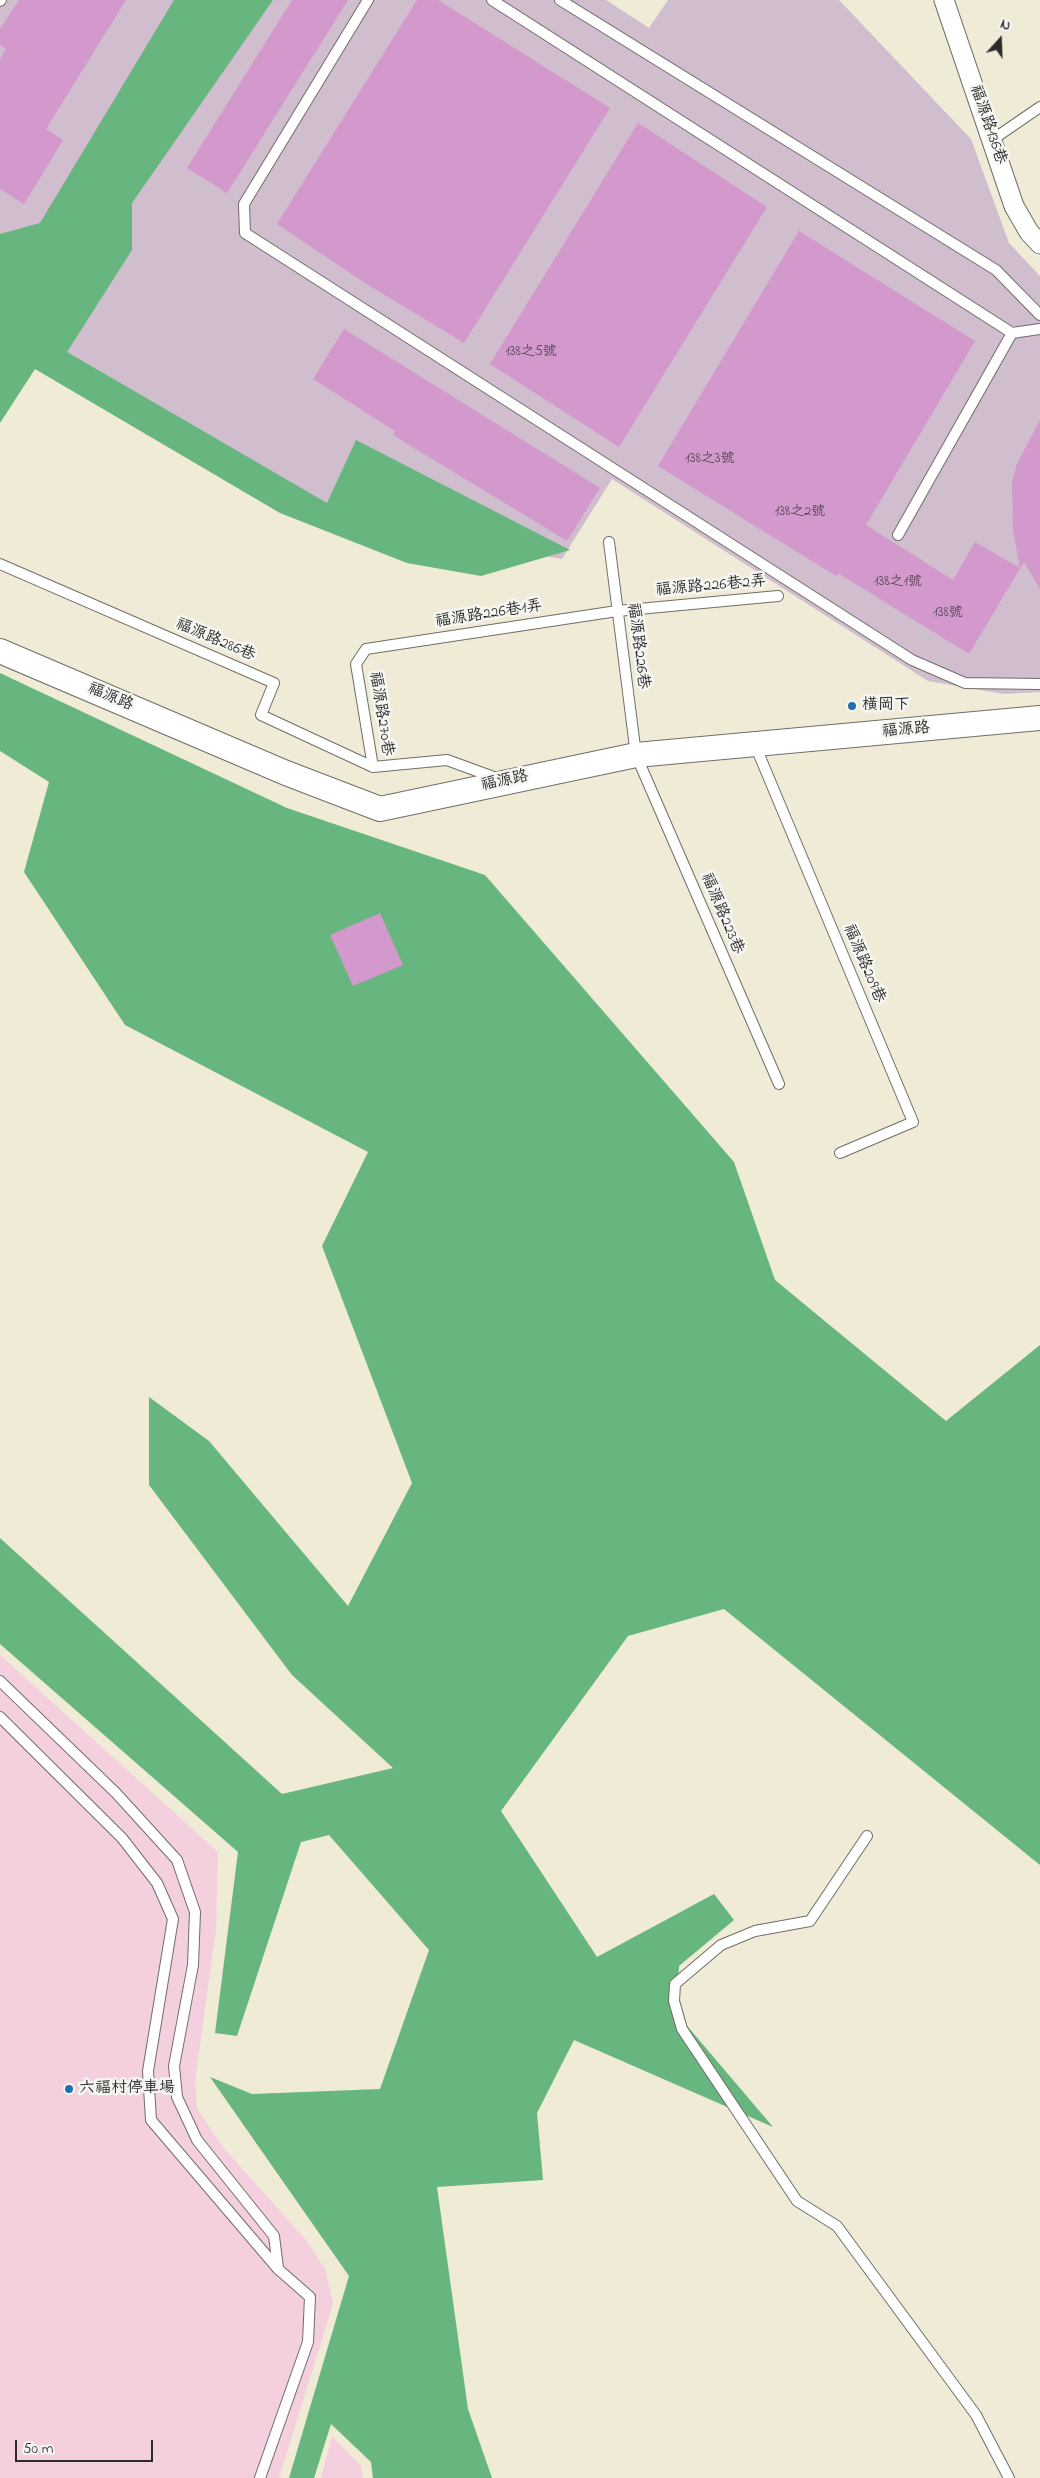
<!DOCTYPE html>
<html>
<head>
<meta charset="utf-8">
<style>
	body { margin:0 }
	#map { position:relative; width:1040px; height:2478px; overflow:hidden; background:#efebd7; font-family:"Indie Flower",sans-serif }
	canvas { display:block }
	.north { position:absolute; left:975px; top:15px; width:50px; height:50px; -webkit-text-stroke:4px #f6f6f2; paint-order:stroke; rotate:20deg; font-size:14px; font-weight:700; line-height:20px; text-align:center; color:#2b2b2b }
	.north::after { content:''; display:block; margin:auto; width:18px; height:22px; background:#2b2b2b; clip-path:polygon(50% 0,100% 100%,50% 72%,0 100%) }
	.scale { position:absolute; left:15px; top:2440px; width:138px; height:22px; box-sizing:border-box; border:2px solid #2b2b2b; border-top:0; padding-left:6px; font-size:15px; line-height:18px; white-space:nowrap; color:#2b2b2b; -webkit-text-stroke:4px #f6f6f2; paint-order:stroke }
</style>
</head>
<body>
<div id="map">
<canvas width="1040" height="2478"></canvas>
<div class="north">N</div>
<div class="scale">50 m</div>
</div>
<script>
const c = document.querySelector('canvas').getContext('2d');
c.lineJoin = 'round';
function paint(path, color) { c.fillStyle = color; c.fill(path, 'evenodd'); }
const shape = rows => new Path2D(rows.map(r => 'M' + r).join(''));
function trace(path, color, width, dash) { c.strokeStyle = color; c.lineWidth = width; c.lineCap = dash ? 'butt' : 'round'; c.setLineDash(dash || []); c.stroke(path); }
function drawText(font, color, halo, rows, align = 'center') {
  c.font = font + ' "Indie Flower","LXGW WenKai TC",sans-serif'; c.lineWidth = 5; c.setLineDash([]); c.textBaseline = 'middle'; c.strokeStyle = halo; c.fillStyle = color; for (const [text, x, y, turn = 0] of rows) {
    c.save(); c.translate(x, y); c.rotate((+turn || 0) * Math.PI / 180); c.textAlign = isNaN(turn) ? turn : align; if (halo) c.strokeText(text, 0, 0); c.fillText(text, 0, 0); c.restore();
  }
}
paint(shape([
	[0,1655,218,1852,216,1929,195,2081,197,2108,222,2146,307,2241,325,2269,333,2304,279,2478,0,2478],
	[332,2436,361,2466,363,2478,321,2478]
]), '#f4cfdd');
paint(shape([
	[0,0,606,0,649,28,668,0,839,0,971,139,1009,243,1040,276,1040,692,1004,694,928,681,612,479,562,559,328,520,0,336]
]), '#d0bdcd');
paint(shape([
	[174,0,273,0,132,203,132,250,67,352,327,503,356,440,570,550,481,576,407,563,280,513,35,369,0,423,0,234,40,223],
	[0,673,287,808,485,875,734,1162,775,1280,946,1421,1040,1345,1040,1865,724,1609,628,1636,501,1811,597,1957,714,1894,734,1920,679,1966,677,2014,773,2127,574,2040,537,2113,543,2180,437,2187,468,2409,492,2478,373,2478,371,2462,331,2424,314,2478,289,2478,349,2276,210,2077,252,2094,380,2089,429,1950,329,1835,301,1842,237,2036,215,2033,238,1852,0,1644,0,1538,282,1794,393,1768,292,1675,149,1485,149,1397,209,1441,348,1606,412,1483,322,1246,368,1152,125,1025,24,872,49,782,0,751]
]), '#67b57f');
paint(shape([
	[19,0,126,0,46,129,63,140,24,204,0,189,0,59,6,49,0,45,0,29],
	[292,0,348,0,227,193,187,168],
	[417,0,438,0,610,108,464,343,365,283,277,224],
	[638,123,767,207,619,447,490,364],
	[799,231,975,341,866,525,953,580,975,542,1020,568,1013,530,1012,481,1017,464,1040,420,1040,589,1024,562,969,654,838,573,836,576,658,466],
	[344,329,600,488,567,541,393,435,395,431,313,379],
	[380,913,403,965,353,986,330,935]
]), '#d399cc');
const service = shape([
	[368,0,244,204,245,233,912,660,965,683,1040,684],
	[492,0,1012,333,898,535],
	[560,0,996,270,1040,315],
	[0,1,1,0],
	[992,140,1040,107],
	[1012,333,1040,329],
	[609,542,636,755,779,1084],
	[0,564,274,683,261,715,373,767],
	[755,745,913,1122,840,1153],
	[499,779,447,760,373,767,356,664,366,649,617,611,778,596],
	[0,1681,116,1793,177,1860,195,1912,193,1965,174,2066,177,2097,197,2140,274,2236,278,2268],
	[0,1717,122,1838,157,1883,173,1919,148,2071,151,2120,278,2269,310,2297,308,2342,260,2478],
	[867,1836,810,1921,755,1931,721,1945,675,1984,674,2001,682,2029,797,2201,837,2226,976,2415,1009,2478]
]);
const minor = shape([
	[944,0,1014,206,1029,232,1040,244]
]);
const tertiary = shape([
	[0,651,286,773,380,809,636,755,1040,718]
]);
trace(service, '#706e67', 12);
trace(minor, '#706e67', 21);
trace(tertiary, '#706e67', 26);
trace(service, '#fff', 10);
trace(minor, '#fff', 19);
trace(tertiary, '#fff', 24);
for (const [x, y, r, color] of [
	[852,706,5,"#1f6fb2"],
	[69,2089,5,"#1f6fb2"]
]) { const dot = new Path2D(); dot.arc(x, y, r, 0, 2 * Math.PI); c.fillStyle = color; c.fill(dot); trace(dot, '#f6f6f2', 2); }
drawText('14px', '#554653', null, [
	["138之5號",531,353],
	["138之3號",710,460],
	["138之2號",800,513],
	["138之1號",898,583],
	["138號",948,614]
]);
drawText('16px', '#2b2b2b', '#f6f6f2', [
	["福源路136巷",987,125,71],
	["福源路226巷2弄",711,587,-5],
	["福源路226巷1弄",489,615,-9],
	["福源路286巷",215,641,23],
	["福源路226巷",637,646,83],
	["福源路",110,698,23],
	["福源路270巷",380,714,81],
	["福源路",906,731,-5],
	["福源路",505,782,-12],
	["福源路223巷",721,914,67],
	["福源路209巷",863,964,67]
]);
drawText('16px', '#2b2b2b', '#f6f6f2', [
	["橫岡下",862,706],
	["六福村停車場",79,2089]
], 'left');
</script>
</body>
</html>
